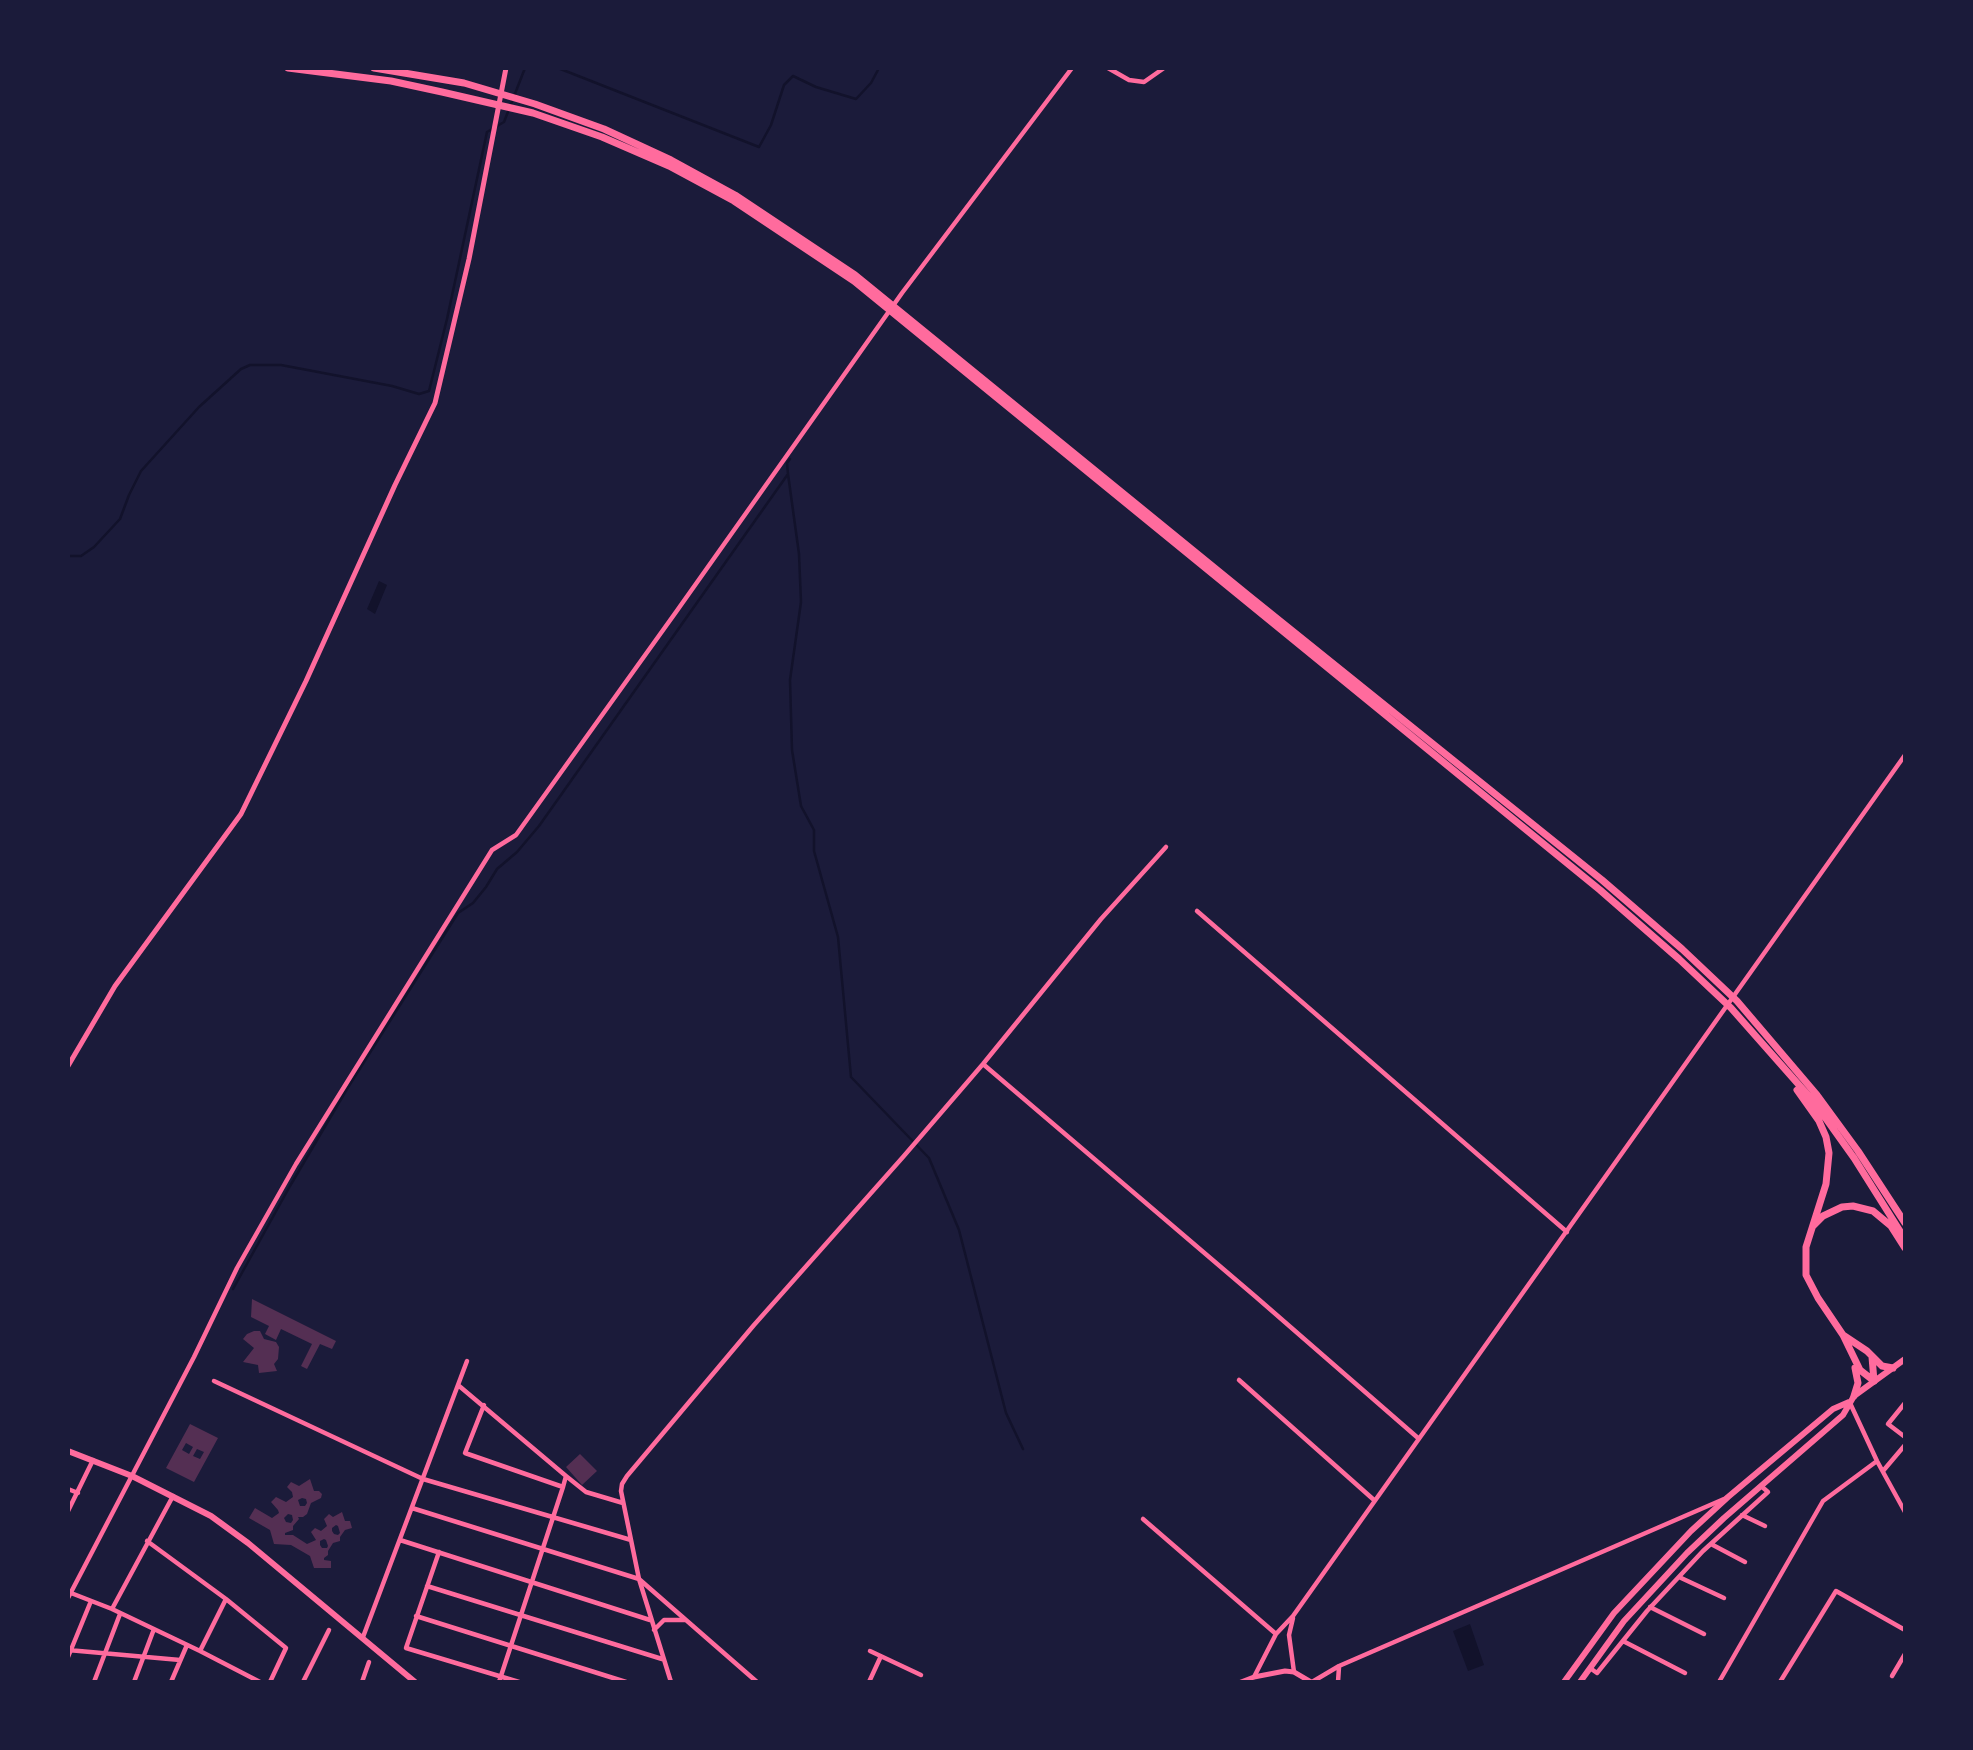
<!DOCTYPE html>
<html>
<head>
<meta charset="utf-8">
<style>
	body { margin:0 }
	#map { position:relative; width:1973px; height:1750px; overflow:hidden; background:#1b1b3a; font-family:Jost,sans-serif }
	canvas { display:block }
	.frame { position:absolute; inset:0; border:70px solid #1b1b3a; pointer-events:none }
</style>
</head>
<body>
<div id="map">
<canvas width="1973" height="1750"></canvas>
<div class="frame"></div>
</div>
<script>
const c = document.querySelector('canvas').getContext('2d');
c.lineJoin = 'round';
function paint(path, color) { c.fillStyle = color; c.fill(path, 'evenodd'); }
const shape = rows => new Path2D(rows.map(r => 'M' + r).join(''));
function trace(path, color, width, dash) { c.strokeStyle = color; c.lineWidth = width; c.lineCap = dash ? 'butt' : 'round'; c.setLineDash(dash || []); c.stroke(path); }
paint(shape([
	[379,581,387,585,375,614,367,609],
	[1470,1624,1484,1665,1468,1671,1453,1631]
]), '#12122b');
trace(shape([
	[558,68,759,147,771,125,784,85,793,76,816,87,856,99,871,83,879,68],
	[788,474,799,554,801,602,790,680,792,750,801,806,814,830,814,851,838,937,851,1077,929,1158,959,1230,1006,1413,1023,1449],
	[68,556,81,556,94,547,120,519,129,495,141,471,199,407,241,369,250,365,281,365,392,386,419,394,429,391,447,319,487,132,504,122,525,68],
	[233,1289,290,1186,347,1089,458,913,473,903,486,887,497,869,517,852,539,826,788,474,787,463,790,459]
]), '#12122b', 2.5);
paint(shape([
	[252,1299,336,1341,332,1349,320,1344,307,1369,301,1366,312,1344,281,1329,276,1340,265,1334,269,1326,251,1317],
	[254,1331,260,1331,264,1339,276,1342,279,1347,278,1359,274,1364,277,1371,259,1373,258,1365,243,1362,254,1348,243,1339,247,1334],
	[190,1424,218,1438,194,1482,166,1468],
	[186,1443,193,1447,189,1454,182,1450],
	[197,1449,204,1452,200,1459,193,1456],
	[580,1454,597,1471,582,1485,566,1467],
	[310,1479,314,1491,319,1491,322,1494,321,1498,311,1503,307,1514,303,1517,298,1517,299,1519,293,1526,293,1530,285,1533,285,1535,293,1535,307,1544,316,1540,311,1532,315,1528,321,1531,327,1526,324,1519,329,1514,333,1517,342,1512,345,1521,350,1521,352,1528,345,1530,340,1537,340,1541,333,1543,328,1551,328,1555,324,1558,324,1560,331,1561,331,1568,314,1568,310,1556,291,1545,274,1544,270,1530,249,1518,255,1508,272,1518,279,1513,278,1510,271,1502,276,1497,286,1502,293,1497,292,1492,287,1487,291,1482,299,1486],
	[302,1498,306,1499,307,1503,305,1506,300,1506,298,1500],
	[288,1514,292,1515,293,1520,291,1523,286,1522,284,1518],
	[336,1525,338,1526,340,1533,338,1535,334,1534,332,1531,332,1528],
	[324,1539,326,1540,328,1546,327,1548,322,1548,320,1545,320,1541]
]), '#542f53');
trace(shape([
	[1108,68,1129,80,1144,82,1164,68],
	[1197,911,1567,1232],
	[983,1064,1256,1297,1418,1438],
	[1239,1380,1374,1500],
	[214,1381,423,1479,631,1540],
	[458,1385,566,1476],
	[1850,1403,1877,1461,1905,1512],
	[1905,1403,1888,1424,1905,1437],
	[484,1405,465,1453,563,1487,566,1476,586,1492,623,1503],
	[1883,1471,1905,1445],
	[68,1489,78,1493],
	[412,1508,639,1579,757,1682],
	[68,1511,93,1460],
	[1742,1515,1765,1526],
	[1143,1519,1276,1634],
	[400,1540,650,1620],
	[147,1541,226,1599,286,1648,270,1682],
	[1711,1544,1745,1562],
	[439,1552,406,1648,519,1682],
	[1679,1577,1724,1598],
	[427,1586,662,1659],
	[71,1593,112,1609,200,1651,260,1682],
	[68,1598,194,1357,237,1268,296,1164,492,850,516,835,676,612,902,293,1072,68],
	[1650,1607,1704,1634],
	[112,1609,173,1496],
	[416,1616,626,1682],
	[1293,1618,1289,1635,1294,1672],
	[654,1630,664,1620,684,1620],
	[363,1637,467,1361],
	[1623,1641,1685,1673],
	[68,1650,180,1660],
	[200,1651,226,1599],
	[870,1651,921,1675],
	[68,1657,91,1601],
	[1590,1668,1597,1673,1647,1611,1703,1551,1768,1492,1761,1486],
	[1892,1676,1905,1654],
	[1254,1677,1276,1634,1293,1616,1905,755],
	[94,1682,120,1614],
	[134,1682,154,1629],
	[171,1682,187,1645],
	[303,1682,329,1630],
	[362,1682,369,1662],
	[499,1682,563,1487],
	[671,1682,639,1579,621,1491,622,1484,627,1476,754,1325,903,1157,983,1064,1101,919,1166,847],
	[869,1682,881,1656],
	[1312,1682,1339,1666,1724,1499],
	[1338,1682,1339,1667],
	[1719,1682,1823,1501,1877,1461],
	[1780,1682,1836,1591,1905,1630]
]), '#ff6b9d', 4.5);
trace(shape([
	[68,1066,115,986,241,814,306,681,395,485,435,403,469,259,506,68],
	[1241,1682,1254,1677,1285,1671,1294,1672,1311,1682]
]), '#ff6b9d', 5);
trace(shape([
	[68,1451,132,1476,211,1516,248,1543,415,1682],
	[1564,1682,1614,1613,1691,1531,1728,1497,1833,1409,1849,1402],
	[1580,1682,1624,1621,1687,1553,1724,1518,1843,1415,1854,1396,1905,1359]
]), '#ff6b9d', 6);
trace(shape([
	[288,68,391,81,442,92,533,113,602,137,669,166,734,201,854,281,1600,890,1679,959,1731,1008,1814,1102,1854,1158,1905,1239],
	[374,68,464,83,535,104,604,129,671,160,735,195,855,275,1249,596,1602,880,1682,949,1737,1001,1817,1095,1858,1151,1905,1223],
	[1797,1090,1819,1121,1826,1137,1829,1153,1826,1184,1806,1247,1806,1275,1818,1298,1843,1335,1860,1370,1874,1381],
	[1813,1226,1823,1216,1842,1207,1853,1206,1873,1211,1891,1226,1905,1248],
	[1843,1335,1867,1351,1882,1366,1893,1368],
	[1872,1357,1874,1381],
	[1854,1396,1858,1383,1855,1368]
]), '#ff6b9d', 7);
</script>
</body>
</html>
